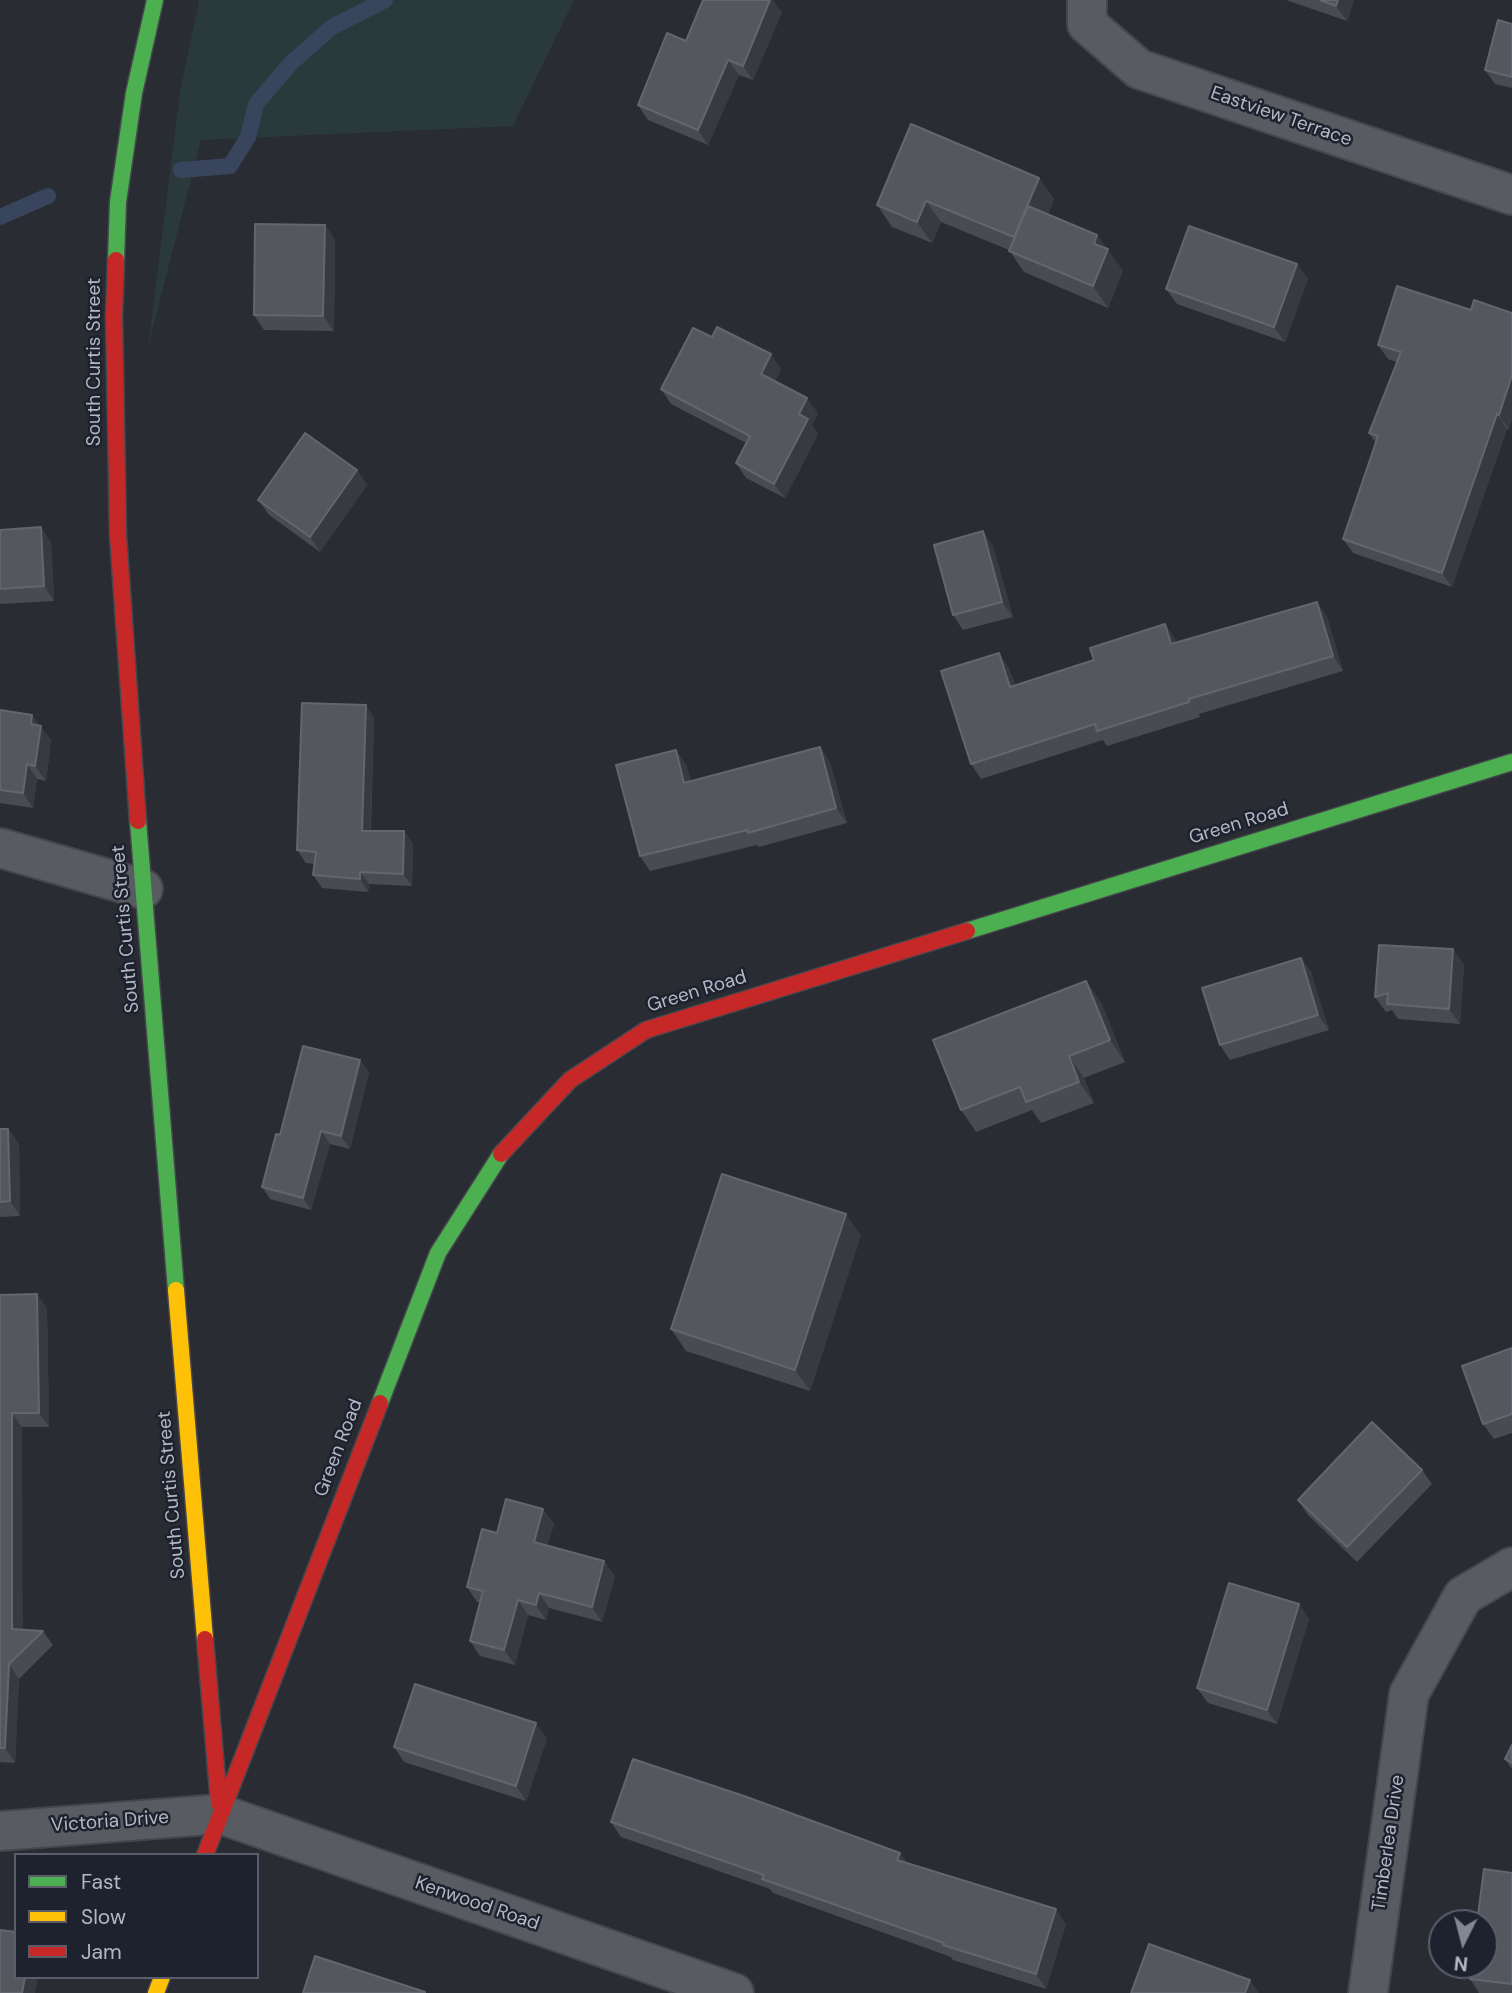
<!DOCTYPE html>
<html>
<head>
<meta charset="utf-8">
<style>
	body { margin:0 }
	#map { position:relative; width:1512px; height:1993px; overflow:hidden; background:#292c33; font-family:"DM Sans",sans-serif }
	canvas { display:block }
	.legend { position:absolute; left:14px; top:1853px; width:245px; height:126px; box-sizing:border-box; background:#1d222e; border:2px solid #595e6a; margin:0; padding:9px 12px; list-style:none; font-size:21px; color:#b3b8c5 }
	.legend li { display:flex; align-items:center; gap:14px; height:35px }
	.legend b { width:35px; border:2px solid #595e6a }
	.north { position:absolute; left:1428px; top:1909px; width:70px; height:70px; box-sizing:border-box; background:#1d222e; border:2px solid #595e6a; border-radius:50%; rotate:186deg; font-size:19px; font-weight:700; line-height:28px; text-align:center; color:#b3b8c5 }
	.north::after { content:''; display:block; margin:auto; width:24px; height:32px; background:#838792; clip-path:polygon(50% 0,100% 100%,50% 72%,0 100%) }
</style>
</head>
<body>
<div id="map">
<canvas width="1512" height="1993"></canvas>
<ul class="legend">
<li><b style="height:9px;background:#4caf50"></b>Fast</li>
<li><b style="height:9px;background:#ffc107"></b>Slow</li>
<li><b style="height:9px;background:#c62828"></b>Jam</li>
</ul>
<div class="north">N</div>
</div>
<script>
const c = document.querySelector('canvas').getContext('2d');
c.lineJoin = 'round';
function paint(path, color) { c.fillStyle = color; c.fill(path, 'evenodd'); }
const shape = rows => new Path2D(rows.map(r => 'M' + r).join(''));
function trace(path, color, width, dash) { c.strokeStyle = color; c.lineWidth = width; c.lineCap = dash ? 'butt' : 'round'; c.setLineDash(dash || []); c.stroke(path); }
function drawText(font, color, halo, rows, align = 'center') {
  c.font = font + ' "DM Sans",sans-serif'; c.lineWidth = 5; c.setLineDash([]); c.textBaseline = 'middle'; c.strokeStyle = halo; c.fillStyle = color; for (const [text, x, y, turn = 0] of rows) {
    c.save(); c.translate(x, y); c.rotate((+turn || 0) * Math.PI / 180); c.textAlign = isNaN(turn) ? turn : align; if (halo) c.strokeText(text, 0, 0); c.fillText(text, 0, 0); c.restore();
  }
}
paint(shape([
	[199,0,574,0,513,126,201,140,148,347,180,92]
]), '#2a393c');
trace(shape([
	[181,170,230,166,248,137,256,104,291,63,332,27,385,0],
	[0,217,48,196]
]), '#39455c', 16);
const street = shape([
	[1087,0,1087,24,1139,69,1512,195],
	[0,848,143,889],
	[0,1831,220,1814,734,1993],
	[1368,1993,1409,1694,1463,1596,1512,1567]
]);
const fast = shape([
	[116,260,118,202,134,93,155,0],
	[138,821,176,1290],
	[967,931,1512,762],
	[380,1403,438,1253,501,1154]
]);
const slow = shape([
	[176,1290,205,1639],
	[156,1993,162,1977]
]);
const jam = shape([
	[116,260,114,315,118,535,138,821],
	[501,1154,570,1080,646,1030,967,931],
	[205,1639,219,1803],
	[205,1855,380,1403]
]);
trace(street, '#45474d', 42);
trace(fast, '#45474d', 19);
trace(slow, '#45474d', 19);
trace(jam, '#45474d', 19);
trace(street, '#595b62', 38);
trace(fast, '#4caf50', 16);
trace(slow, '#ffc107', 16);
trace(jam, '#c62828', 16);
paint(shape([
	[1286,0,1354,0,1347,21],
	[782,12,753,80,739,75,708,145,648,120,638,105,686,41],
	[1512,24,1512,88,1495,84,1485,70],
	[1039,178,1054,199,1048,214,1097,235,1123,271,1108,308,1024,272,1009,250,941,222,932,243,892,227,877,205],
	[325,225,335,240,334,331,264,330,254,315],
	[1297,264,1308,279,1285,342,1177,304,1166,289],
	[1471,310,1509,430,1507,429,1452,587,1353,553,1343,539,1376,443,1369,433,1397,362,1388,359,1378,345],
	[712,337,781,369,775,381,818,413,812,425,818,434,785,498,746,478,736,463,746,443,671,404,661,389],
	[357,470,367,485,320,552,269,515,258,500],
	[0,530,51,542,54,601,0,604],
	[993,546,1013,617,963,630,953,615],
	[1317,602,1327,617,1343,671,1199,714,1200,717,1107,746,1103,740,981,779,971,764,1009,668,1015,685,1094,660,1165,624,1175,639,1176,642],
	[0,710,39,725,51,740,46,781,37,779,33,808,0,803],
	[374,717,371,831,404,831,413,844,412,886,369,884,368,892,322,888,313,875,315,864,306,863,297,850],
	[820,747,830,762,847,823,759,847,757,845,650,871,640,856,686,764,691,781],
	[1301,958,1311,972,1329,1030,1230,1060,1220,1045],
	[1464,964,1460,1024,1398,1019,1392,1010,1386,1012,1375,997],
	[1101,1002,1125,1062,1084,1078,1094,1103,1041,1123,1032,1110,976,1132,961,1110],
	[360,1060,369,1073,350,1149,330,1144,311,1210,270,1199,262,1187,280,1135],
	[0,1129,8,1129,19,1144,20,1216,0,1217],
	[861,1235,810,1391,686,1351,671,1329],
	[37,1294,47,1309,49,1427,22,1427,22,1629,43,1631,53,1645,19,1679,15,1763,0,1762,0,1295],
	[1512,1348,1512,1433,1494,1439,1483,1424],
	[1422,1470,1432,1484,1357,1562,1308,1515,1298,1500],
	[543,1509,554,1524,547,1546,604,1561,615,1576,602,1622,549,1608,546,1620,528,1615,515,1665,480,1656,470,1641,480,1602,477,1602,467,1587,497,1533],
	[1299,1604,1309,1619,1277,1724,1208,1703,1197,1688],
	[547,1738,526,1801,404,1762,394,1747],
	[1512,1745,1512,1769,1505,1759],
	[611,1822,900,1853,907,1863,1066,1924,1046,1989,953,1960,951,1957,773,1893,770,1889,621,1837],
	[1512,1873,1512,1993,1479,1993,1470,1979]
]), '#484b52');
paint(shape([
	[770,0,773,0,782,12,753,80,743,66],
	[1338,0,1354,0,1347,21,1336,6],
	[728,60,739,75,708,145,698,130],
	[1039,178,1054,199,1029,258,1014,237],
	[926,201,941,222,932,243,917,222],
	[325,225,335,240,334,331,323,316],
	[1097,235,1123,271,1108,308,1093,286,1094,244],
	[1297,264,1308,279,1285,342,1274,327],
	[771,354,781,369,771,389,761,374],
	[1512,375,1512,420,1509,430,1499,415],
	[807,398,818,413,812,425,818,434,785,498,774,484,799,414],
	[1497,414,1507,429,1452,587,1442,573],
	[357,470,367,485,320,552,310,537],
	[41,527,51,542,54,601,44,586],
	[983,531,993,546,1013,617,1002,602],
	[1317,602,1327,617,1343,671,1333,656],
	[1165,624,1175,639,1182,659,1171,644],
	[999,653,1009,668,1020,701,1010,687],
	[366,705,374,717,370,843,362,831],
	[32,715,51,740,46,781,35,766,31,724],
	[820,747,830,762,847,823,836,808],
	[676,750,686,764,695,798,684,783],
	[27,764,37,779,33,808,23,793],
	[404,831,413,844,412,886,403,874],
	[360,872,369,884,368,892,360,879],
	[1453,949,1464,964,1460,1024,1449,1009],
	[1301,958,1311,972,1329,1030,1318,1015],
	[1086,981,1101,1002,1125,1062,1110,1040],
	[1069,1056,1084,1078,1094,1103,1079,1082],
	[360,1060,369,1073,350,1149,341,1136],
	[8,1129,19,1144,20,1216,10,1201],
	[321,1131,330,1144,311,1210,303,1198],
	[846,1214,861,1235,810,1391,795,1370],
	[37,1294,47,1309,49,1427,39,1413],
	[12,1413,22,1427,23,1643,12,1629],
	[543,1509,554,1524,544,1557,534,1542],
	[604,1561,615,1576,602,1622,592,1607],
	[539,1593,549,1608,546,1620,536,1605],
	[518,1600,528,1615,515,1665,504,1650],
	[1299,1604,1309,1619,1277,1724,1267,1710],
	[9,1664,19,1679,15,1763,5,1748],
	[536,1723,547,1738,526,1801,516,1786],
	[900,1853,910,1868,897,1860],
	[1056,1909,1066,1924,1046,1989,1036,1974],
	[25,1977,38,1977,35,1993,22,1993],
	[1250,1980,1259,1993,1245,1993]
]), '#373a40');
const building = shape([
	[703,0,770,0,743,66,728,60,698,130,638,105,667,33,686,41,703,0],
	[1320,0,1338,0,1336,6,1320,0],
	[1498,20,1512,24,1512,77,1485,70,1498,20],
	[911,124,1039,178,1014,237,926,201,917,222,877,205,911,124],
	[1028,206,1097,235,1094,244,1108,249,1093,286,1009,251,1028,206],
	[255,224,325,225,323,316,254,315,255,224],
	[1189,226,1297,264,1274,327,1166,289,1189,226],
	[1397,286,1471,310,1474,300,1512,313,1512,375,1499,415,1497,414,1442,573,1343,539,1378,436,1369,433,1401,352,1378,345,1397,286],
	[717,327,771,354,761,374,807,398,799,414,808,419,774,484,736,463,750,436,661,389,693,328,712,337,717,327],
	[305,433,357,470,310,537,258,500,305,433],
	[41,527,44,586,0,589,0,530,41,527],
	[983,531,1002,602,953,615,934,545,983,531],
	[1317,602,1333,656,1189,699,1189,702,1097,731,1095,724,971,764,941,671,999,653,1010,687,1094,660,1090,648,1165,624,1171,644,1317,602],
	[302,703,366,705,362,831,404,831,403,874,360,872,360,879,313,875,316,852,297,850,302,703],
	[0,710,32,715,31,724,41,726,35,766,27,764,23,793,0,790,0,710],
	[820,747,836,808,748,833,748,830,640,856,616,765,676,750,684,783,820,747],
	[1379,945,1453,949,1449,1009,1387,1004,1388,993,1375,997,1379,945],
	[1301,958,1318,1015,1220,1045,1202,988,1301,958],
	[1086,981,1110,1040,1069,1056,1079,1082,1026,1102,1020,1087,961,1110,933,1040,1086,981],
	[303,1046,360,1060,341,1136,321,1131,303,1198,262,1187,276,1134,280,1135,303,1046],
	[0,1129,8,1129,10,1201,0,1202,0,1129],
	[722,1174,846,1214,795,1370,671,1329,722,1174],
	[37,1294,39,1413,12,1413,12,1629,43,1631,9,1664,5,1748,0,1748,0,1295,37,1294],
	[1512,1348,1512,1414,1483,1424,1462,1366,1512,1348],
	[1372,1422,1422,1470,1347,1547,1298,1500,1372,1422],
	[506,1499,543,1509,534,1542,604,1561,592,1607,539,1593,536,1605,518,1600,504,1650,470,1641,483,1591,467,1587,482,1529,497,1533,506,1499],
	[1229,1583,1299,1604,1267,1710,1197,1688,1229,1583],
	[415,1684,536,1723,516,1786,394,1747,415,1684],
	[1512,1745,1512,1763,1505,1759,1512,1745],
	[633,1759,744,1796,900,1853,897,1860,1056,1909,1036,1974,943,1945,944,1943,762,1879,764,1875,611,1822,633,1759],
	[1484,1869,1512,1873,1512,1984,1470,1979,1471,1965,1484,1965,1484,1923,1477,1923,1484,1869],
	[0,1930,16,1932,16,1977,25,1977,22,1993,0,1993,0,1930],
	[1149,1944,1250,1980,1245,1993,1131,1993,1149,1944],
	[315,1956,425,1992,425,1993,303,1993,315,1956]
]);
paint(building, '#54575e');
trace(building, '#62666e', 2);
drawText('19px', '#b3b8c5', '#1d222e', [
	["Eastview Terrace",1281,117,19],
	["South Curtis Street",95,362,-90],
	["Green Road",1239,824,-17],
	["South Curtis Street",126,929,-95],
	["Green Road",697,992,-17],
	["Green Road",339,1448,-69],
	["South Curtis Street",172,1495,-95],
	["Victoria Drive",110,1822,-4],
	["Timberlea Drive",1389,1843,-82],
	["Kenwood Road",477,1904,19]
]);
</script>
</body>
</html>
